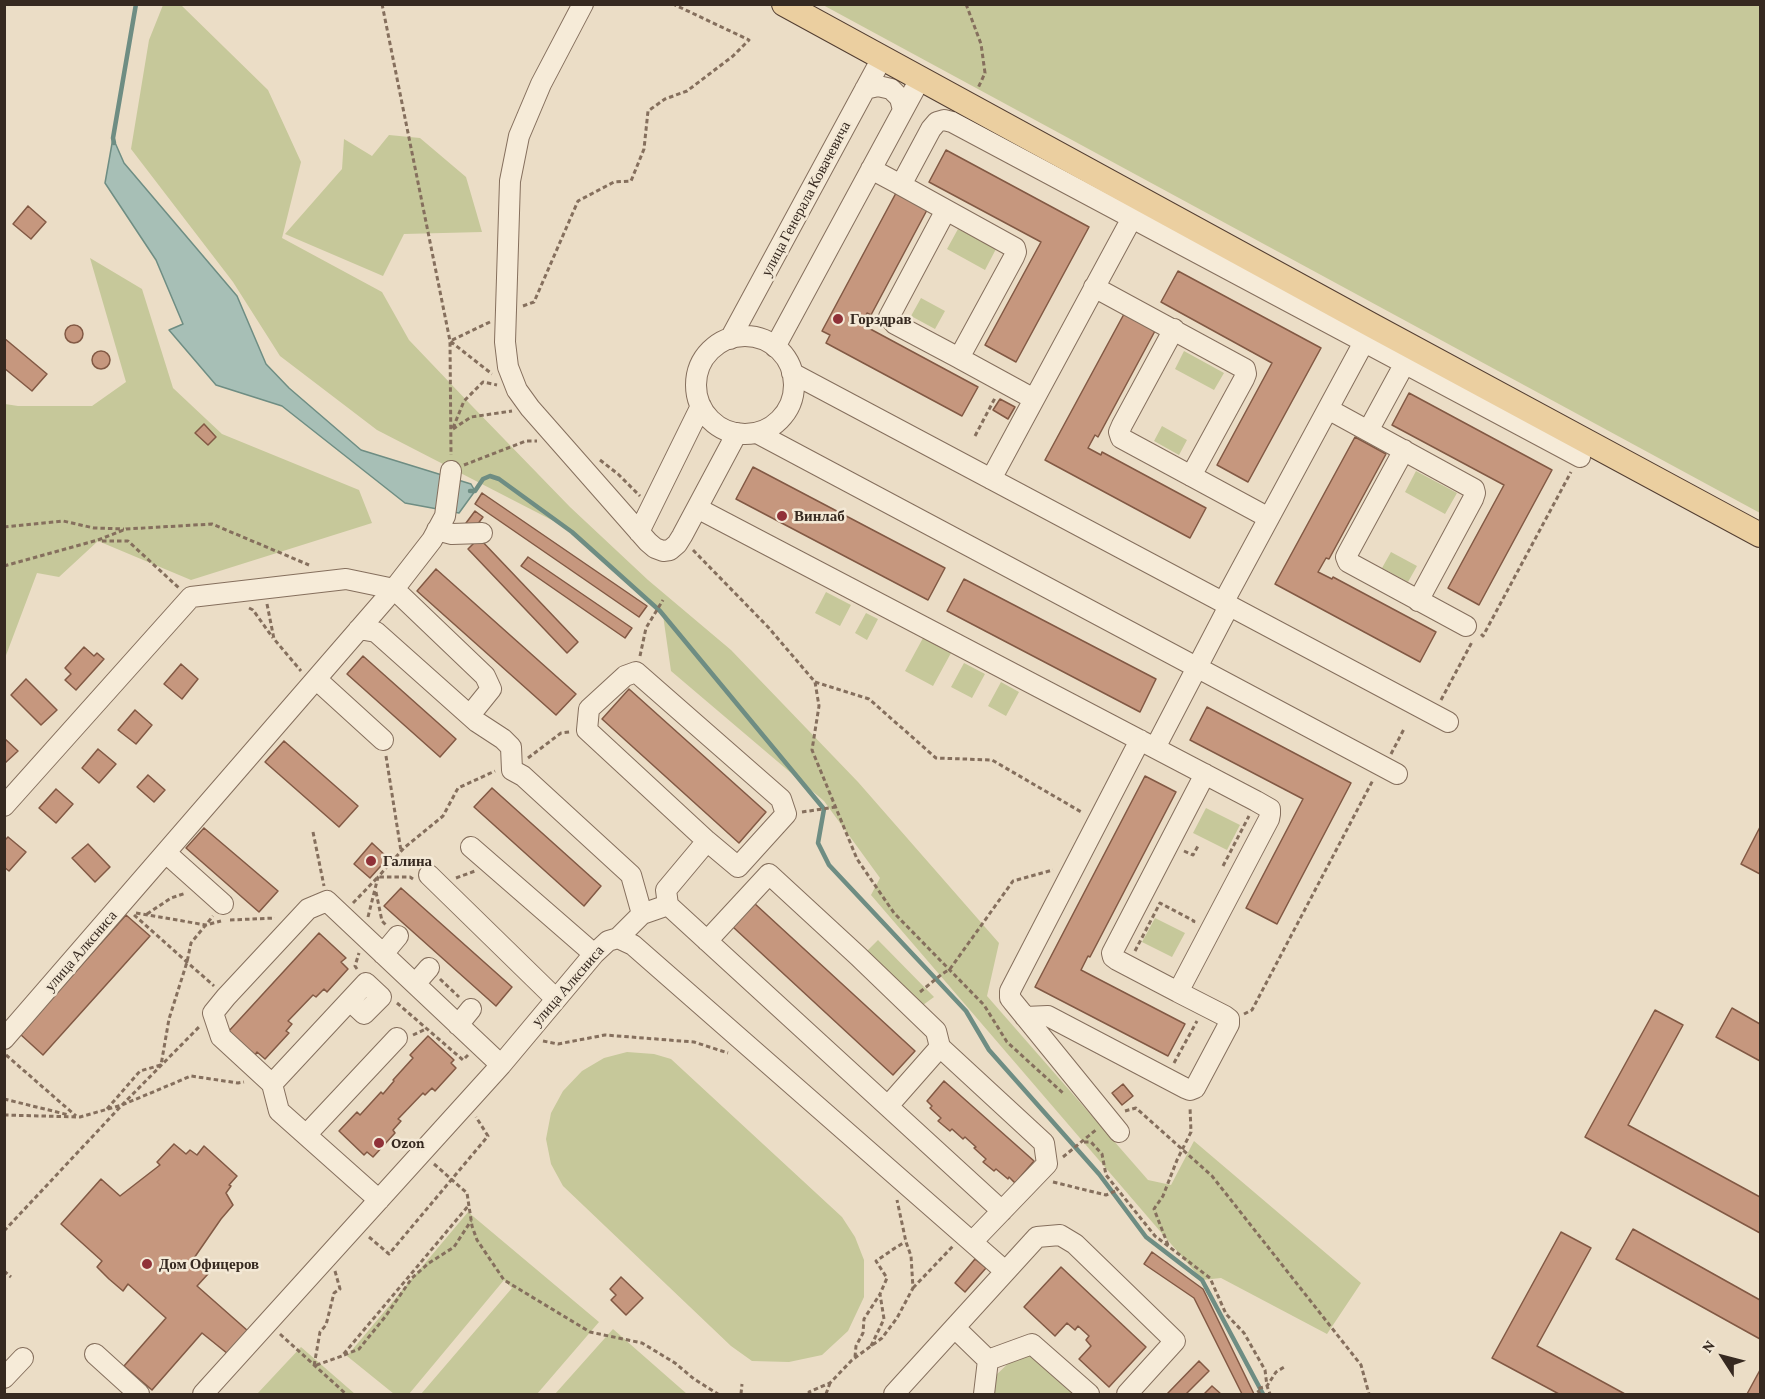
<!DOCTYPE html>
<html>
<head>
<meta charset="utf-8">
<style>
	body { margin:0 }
	#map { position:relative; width:1765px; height:1399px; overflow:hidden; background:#ebddc6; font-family:"Crimson Pro",serif }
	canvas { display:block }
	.frame { position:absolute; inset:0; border:6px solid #362920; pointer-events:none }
	.north { position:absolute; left:1693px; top:1327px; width:60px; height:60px; -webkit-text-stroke:4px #f3e8d5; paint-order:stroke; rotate:306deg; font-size:16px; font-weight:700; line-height:24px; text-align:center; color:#362920 }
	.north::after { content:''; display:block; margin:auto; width:21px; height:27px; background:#362920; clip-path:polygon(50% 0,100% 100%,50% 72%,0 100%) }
</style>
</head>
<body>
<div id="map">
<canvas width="1765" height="1399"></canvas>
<div class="frame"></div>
<div class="north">N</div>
</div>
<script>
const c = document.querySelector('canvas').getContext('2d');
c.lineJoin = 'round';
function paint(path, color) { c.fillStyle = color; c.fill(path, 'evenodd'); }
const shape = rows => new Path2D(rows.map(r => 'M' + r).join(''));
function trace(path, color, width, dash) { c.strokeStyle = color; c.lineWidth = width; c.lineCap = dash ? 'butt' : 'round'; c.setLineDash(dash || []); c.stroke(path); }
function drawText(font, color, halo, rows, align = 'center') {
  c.font = font + ' "Crimson Pro",serif'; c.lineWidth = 5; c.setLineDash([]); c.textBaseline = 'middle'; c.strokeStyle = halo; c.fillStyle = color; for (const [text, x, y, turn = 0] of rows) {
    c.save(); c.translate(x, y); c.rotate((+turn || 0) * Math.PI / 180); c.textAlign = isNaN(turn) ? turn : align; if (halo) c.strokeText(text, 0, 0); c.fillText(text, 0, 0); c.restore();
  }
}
paint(shape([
	[163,5,181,5,268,90,301,162,282,238,382,292,409,340,472,406,570,507,648,580,731,650,858,782,999,943,987,996,1148,1180,1171,1185,1194,1141,1361,1283,1327,1334,1221,1278,1202,1280,871,895,880,878,824,801,671,671,663,615,573,531,377,430,280,356,233,282,131,149,149,40],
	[823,5,1760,5,1760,513],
	[389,135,420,138,466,177,482,232,404,234,383,276,285,234,342,169,344,139,372,156],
	[958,229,996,249,985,270,947,249],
	[90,258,142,289,173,388,222,434,359,490,372,523,191,580,98,541,59,577,37,573,5,658,5,404,18,406,92,406,126,382],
	[921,298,945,311,935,329,911,316],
	[1184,351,1224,373,1214,390,1175,369],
	[1162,426,1187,440,1179,455,1154,441],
	[1416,471,1457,493,1445,514,1405,492],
	[1391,552,1417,566,1408,582,1382,568],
	[826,592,851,605,840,626,815,613],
	[866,613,878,619,867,640,855,633],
	[923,638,951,653,933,686,905,671],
	[964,663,985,674,972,698,951,687],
	[1001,682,1019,692,1006,716,988,706],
	[1206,808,1240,825,1227,850,1193,833],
	[1155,918,1185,933,1172,957,1142,942],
	[878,940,934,997,923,1005,866,952],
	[627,1052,654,1054,671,1059,842,1217,855,1237,864,1260,864,1297,848,1331,822,1355,789,1362,752,1361,731,1346,563,1186,551,1164,546,1139,551,1113,563,1091,582,1071,604,1058],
	[468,1212,599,1322,537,1394,421,1394,512,1288,504,1280,409,1394,394,1394,347,1356],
	[613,1329,630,1344,687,1394,555,1394],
	[301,1347,355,1394,257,1394],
	[1018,1354,1035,1354,1076,1394,990,1394,992,1379]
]), '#c6c89a');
const water = shape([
	[113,138,124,163,237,296,266,364,289,388,361,450,471,484,475,491,459,513,405,503,282,406,216,385,169,330,183,324,156,260,105,183,113,138]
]);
paint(water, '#a7bfb6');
trace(water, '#6e8d83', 1.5);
trace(shape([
	[114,143,113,138,136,4],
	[470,491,475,491,483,479,490,476,499,479,572,532,660,611,824,809,818,843,829,865,966,1011,989,1050,1099,1174,1146,1237,1202,1280,1263,1394]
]), '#6e8d83', 4.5);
const building = shape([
	[946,150,1089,227,1016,362,985,345,1041,242,929,182,946,150],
	[896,193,927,210,871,315,867,313,861,324,978,387,962,416,826,343,830,335,822,331,896,193],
	[28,206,46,222,31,239,13,224,28,206],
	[1178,271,1321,348,1248,482,1217,465,1272,363,1161,302,1178,271],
	[1124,314,1155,331,1098,437,1095,435,1088,448,1101,455,1102,452,1206,508,1190,538,1045,460,1124,314],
	'65 334a9 9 0 1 1 18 0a9 9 0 1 1-18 0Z',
	[4,338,47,374,32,391,4,368,4,338],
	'92 360a9 9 0 1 1 18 0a9 9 0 1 1-18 0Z',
	[1409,393,1552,470,1479,605,1448,588,1504,485,1392,425,1409,393],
	[1000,399,1015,407,1008,419,993,410,1000,399],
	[204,424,216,437,208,445,195,433,204,424],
	[1355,437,1386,454,1329,559,1326,558,1318,572,1332,579,1333,577,1436,632,1420,662,1275,584,1355,437],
	[753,467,945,568,928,600,736,499,753,467],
	[482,493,647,606,639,617,475,504,482,493],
	[475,511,483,517,474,529,466,523,475,511],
	[479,538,578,642,567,653,468,549,479,538],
	[528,557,632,628,625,638,521,566,528,557],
	[436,569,576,694,556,715,417,591,436,569],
	[964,579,1156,679,1140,712,947,611,964,579],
	[84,647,94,656,97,653,104,659,76,690,65,680,71,674,65,668,84,647],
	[363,656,456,739,440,757,347,674,363,656],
	[181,664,198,679,182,699,164,684,181,664],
	[26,679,57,710,41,725,11,695,26,679],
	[629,689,766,812,739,843,602,719,629,689],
	[1207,707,1351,783,1277,924,1246,908,1303,799,1190,740,1207,707],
	[135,710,152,725,136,744,118,730,135,710],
	[4,738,18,751,4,764,4,738],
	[284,741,358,806,339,827,265,762,284,741],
	[98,749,116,764,99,783,82,768,98,749],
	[148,775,165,790,154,802,137,787,148,775],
	[1145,776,1176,792,1090,957,1088,956,1081,970,1185,1024,1168,1056,1035,987,1145,776],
	[492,788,601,886,584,906,474,807,492,788],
	[56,789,73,804,56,823,39,808,56,789],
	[1760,827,1760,874,1741,864,1760,827],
	[204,828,278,891,259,912,186,848,204,828],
	[8,837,26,852,9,871,4,867,4,841,8,837],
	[372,843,388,858,370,878,354,864,372,843],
	[88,844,110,867,95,882,72,858,88,844],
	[401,888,512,987,496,1006,384,906,401,888],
	[754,903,915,1051,893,1075,733,927,754,903],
	[126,915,150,936,43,1055,20,1034,126,915],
	[319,933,346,958,341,962,348,969,327,992,324,989,316,997,313,995,288,1021,292,1024,286,1031,289,1033,265,1059,257,1052,254,1057,228,1032,319,933],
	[1732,1008,1760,1024,1760,1061,1716,1037,1732,1008],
	[1655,1010,1683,1025,1628,1125,1760,1197,1760,1233,1585,1137,1655,1010],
	[428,1036,454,1060,451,1063,456,1068,435,1091,432,1088,425,1095,423,1093,398,1119,401,1121,393,1130,395,1133,373,1157,367,1152,364,1155,339,1131,357,1112,360,1115,381,1092,383,1094,394,1081,393,1080,413,1058,410,1055,428,1036],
	[944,1081,1034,1161,1015,1183,1009,1177,1008,1179,996,1169,994,1171,983,1162,986,1159,974,1148,976,1147,965,1137,963,1139,952,1129,950,1131,938,1121,941,1118,930,1108,932,1106,927,1101,944,1081],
	[1123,1084,1133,1096,1122,1105,1112,1093,1123,1084],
	[174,1144,186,1154,190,1150,197,1155,204,1146,237,1176,229,1185,231,1186,226,1193,233,1205,221,1219,192,1261,208,1274,197,1286,248,1331,228,1354,202,1333,152,1390,124,1366,166,1318,128,1284,123,1291,109,1279,97,1267,102,1261,61,1224,101,1179,120,1196,160,1165,157,1162,174,1144],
	[1633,1229,1760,1300,1760,1339,1616,1259,1633,1229],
	[1561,1232,1591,1248,1537,1346,1625,1394,1559,1394,1492,1358,1561,1232],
	[1152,1252,1203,1289,1254,1394,1242,1394,1194,1298,1144,1264,1152,1252],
	[975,1259,986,1268,965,1292,955,1283,975,1259],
	[1061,1267,1146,1347,1109,1387,1079,1359,1091,1346,1086,1340,1089,1336,1078,1326,1075,1330,1067,1323,1055,1336,1024,1307,1061,1267],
	[621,1277,643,1298,626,1315,611,1300,616,1295,610,1289,621,1277],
	[1199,1361,1209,1371,1186,1394,1167,1394,1199,1361],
	[1760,1370,1760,1394,1747,1394,1760,1370],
	[1212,1386,1221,1394,1204,1394,1212,1386]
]);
paint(building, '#c6977e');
trace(building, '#825944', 1.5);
const minor = shape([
	[583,4,541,84,519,136,510,181,505,342,508,367,517,390,530,408,648,542,655,548,663,551,670,550,677,544,682,536,737,433],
	[865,89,878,86,891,89,900,98,903,110],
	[871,169,901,185,931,129,937,122,944,120,952,122,1580,457],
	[901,185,1015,248,1016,252,1014,257,959,358,1034,399],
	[946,210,889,317,895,324,959,358],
	[1094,287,1245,369,1246,374,1244,379,1191,476],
	[1174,329,1122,425,1119,432,1121,438,1269,518],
	'696 385a49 49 0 1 1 98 0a49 49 0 1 1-98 0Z',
	[730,339,882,58],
	[775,347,920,79],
	[792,373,1448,722],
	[1328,409,1474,489,1475,493,1473,499,1418,601],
	[1368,431,1405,363],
	[757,433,1397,774],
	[1404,450,1349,551,1346,557,1348,562,1466,626],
	[991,479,1132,218],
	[697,508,1256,801,1270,809,1270,814,1269,819,1178,992,1225,1016,1229,1019,1229,1024,1195,1088,1190,1090,1185,1088,1048,1016,1025,1017],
	[437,530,452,534,482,533],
	[639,532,701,406],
	[1223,603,1364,342],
	[359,629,376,632,477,722,503,739,511,747,512,770,523,776,631,875,642,914],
	[316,679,383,740],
	[1155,748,1229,606],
	[4,806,191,597,346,579,394,589,485,676,491,689,470,715],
	[471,847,594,954],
	[166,853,223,904],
	[429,875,556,999],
	[668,905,666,890,707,841,587,730,589,709,625,676,636,672,781,799,786,814,738,867,707,841],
	[618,938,633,945,1005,1271],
	[707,941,769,874,858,956,936,1031,940,1047,888,1106],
	[383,954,398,936],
	[415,984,429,968],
	[1178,992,1117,960,1113,957,1112,953,1205,774],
	[458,1025,471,1009],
	[4,1039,394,589,432,540,445,516,451,471],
	[940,1047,1044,1143,1047,1164,972,1242],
	[272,1084,366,983,381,997,364,1014,350,1001],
	[1119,1132,1014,1003,1010,998,1010,991,1140,740],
	[306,1135,397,1038],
	[379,1200,279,1111,272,1084,221,1037,213,1013,226,997,308,909,327,901,501,1065],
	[955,1328,988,1360,984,1394],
	[95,1354,139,1394],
	[988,1360,1032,1344,1089,1394],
	[4,1378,23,1358],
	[203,1394,501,1065,594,954,608,941,618,938,642,914,668,905,1002,1211],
	[894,1394,1037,1237,1060,1235,1075,1244,1175,1341,1127,1394]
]);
const major = shape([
	[784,4,1373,326,1760,535]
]);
trace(minor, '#856f5d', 22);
trace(major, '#533e31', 26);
trace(shape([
	[382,4,450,341,451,455],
	[966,4,981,44,985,73,978,88],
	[523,306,534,302,578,201,614,182,631,181,644,149,648,111,665,99,687,91,733,56,749,40,673,4],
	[490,322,450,341,492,374],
	[453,428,464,401,483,382,497,385],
	[453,429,471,417,512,411],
	[975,436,995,398],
	[600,460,618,474,640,496],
	[464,465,526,441,537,441],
	[4,527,63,521,94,528,124,529],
	[102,541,128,541,179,588],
	[693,550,768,627,815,682,819,706,812,750,857,859,894,913,984,1005,1007,1042,1063,1093],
	[4,566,98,540,126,529,212,524,309,565],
	[267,604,274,639,301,671],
	[249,608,253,610,273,638],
	[1481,634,1483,636,1571,472],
	[640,656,646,628,663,600],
	[815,682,869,699,936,758,992,760,1083,813],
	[1441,700,1472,642],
	[1391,754,1404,729],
	[386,756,401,851],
	[528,758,561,733,570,732],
	[802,812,836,807],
	[313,832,324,886],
	[1184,851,1193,855,1198,846],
	[1223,866,1249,816],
	[456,878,475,871],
	[376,892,382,921,386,925],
	[353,903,378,877,410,877,413,879],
	[136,913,206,925,221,921],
	[147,914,171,898,186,893],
	[134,915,214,986],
	[368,917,378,877,404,848,443,816,458,788,495,771],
	[230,920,275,918],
	[1135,951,1160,903,1194,921,1193,924],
	[357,969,355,966,359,953],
	[440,979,459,997],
	[920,992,942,974,950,969,1013,881,1053,870],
	[397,1003,463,1060,468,1055],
	[1244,1014,1252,1010,1373,780],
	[413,1035,426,1029],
	[543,1041,558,1044,605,1035,694,1042,728,1053],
	[6,1055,76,1116],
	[1174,1063,1197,1021],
	[4,1099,69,1115],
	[107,1109,140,1071,161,1065,169,1019,187,962,191,943,213,916],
	[1125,1111,1136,1108,1212,1176,1361,1365,1369,1394],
	[4,1115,80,1117,122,1105,191,1076,238,1083,244,1082],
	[1084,1142,1091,1142,1102,1154,1106,1175,1155,1236,1210,1278,1226,1314,1244,1333,1265,1370,1267,1386,1270,1394],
	[1063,1157,1097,1129],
	[434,1164,467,1193,472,1226,477,1240,504,1280,590,1332,642,1343,675,1363,694,1379,718,1394],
	[1053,1182,1106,1195,1118,1190],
	[4,1231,122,1105,200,1026],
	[369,1237,389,1254,488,1136,476,1117],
	[1168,1245,1154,1209,1163,1196,1177,1160,1191,1132,1190,1107],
	[4,1271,11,1277],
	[335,1271,340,1289,334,1293,326,1325,320,1332,314,1366,342,1356,469,1205],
	[913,1288,953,1246],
	[280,1334,346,1394],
	[871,1346,884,1319,880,1294,887,1278,876,1261,895,1248,905,1242],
	[344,1355,359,1349,385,1317,412,1278,429,1263,454,1247,471,1221],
	[855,1357,856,1346,863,1333,864,1319,880,1294],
	[741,1394,742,1384],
	[810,1394,809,1392,830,1383,852,1360,882,1338,897,1318,913,1288,911,1256,906,1242,897,1200],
	[826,1394,830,1383],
	[1260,1394,1257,1389,1267,1386,1276,1372,1286,1366]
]), '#856f5d', 3, [4.5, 3]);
trace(minor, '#f6ebd8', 20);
trace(major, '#ebcfa0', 24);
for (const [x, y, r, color] of [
	[838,319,6,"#903138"],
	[782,516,6,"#903138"],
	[371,861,6,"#903138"],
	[379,1143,6,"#903138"],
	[147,1264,6,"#903138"]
]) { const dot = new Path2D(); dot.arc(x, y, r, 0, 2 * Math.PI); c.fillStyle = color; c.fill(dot); trace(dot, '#f3e8d5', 2); }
drawText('15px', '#362920', '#f3e8d5', [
	["улица Генерала Ковачевича",806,199,-62],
	["улица Алксниса",81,951,-49],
	["улица Алксниса",568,986,-49]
]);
drawText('bold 15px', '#362920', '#f3e8d5', [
	["Горздрав",850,319],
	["Винлаб",794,516],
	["Галина",383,861],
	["Ozon",391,1143],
	["Дом Офицеров",159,1264]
], 'left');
</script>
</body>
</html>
